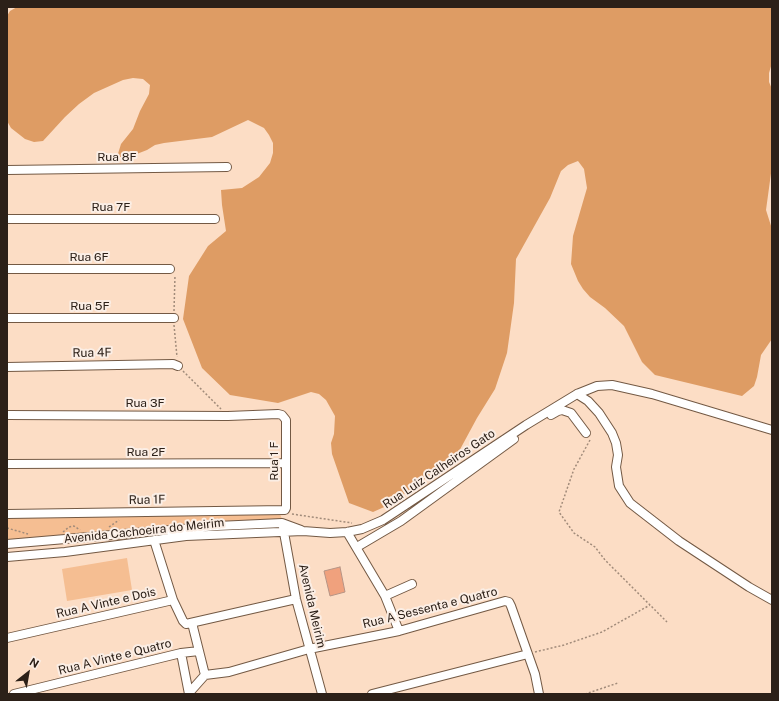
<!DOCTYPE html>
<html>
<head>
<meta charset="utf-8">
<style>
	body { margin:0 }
	#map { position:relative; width:779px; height:701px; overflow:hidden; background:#fcddc5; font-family:"Public Sans",sans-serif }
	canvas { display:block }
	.frame { position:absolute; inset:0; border:8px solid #2c2018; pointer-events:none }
	.north { position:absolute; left:8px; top:653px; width:40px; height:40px; -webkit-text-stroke:3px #fbeee5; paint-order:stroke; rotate:31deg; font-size:11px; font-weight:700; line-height:16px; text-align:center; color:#2c2018 }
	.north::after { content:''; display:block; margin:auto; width:14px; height:18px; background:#2c2018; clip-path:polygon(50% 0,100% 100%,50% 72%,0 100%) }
</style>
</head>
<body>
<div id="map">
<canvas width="779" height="701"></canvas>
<div class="frame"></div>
<div class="north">N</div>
</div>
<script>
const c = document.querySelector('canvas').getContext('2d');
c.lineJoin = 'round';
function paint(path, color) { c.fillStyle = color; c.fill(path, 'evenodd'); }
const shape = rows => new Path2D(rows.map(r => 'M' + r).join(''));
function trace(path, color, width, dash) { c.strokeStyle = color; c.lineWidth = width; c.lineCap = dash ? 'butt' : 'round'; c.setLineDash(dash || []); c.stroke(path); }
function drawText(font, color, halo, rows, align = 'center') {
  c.font = font + ' "Public Sans",sans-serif'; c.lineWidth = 4; c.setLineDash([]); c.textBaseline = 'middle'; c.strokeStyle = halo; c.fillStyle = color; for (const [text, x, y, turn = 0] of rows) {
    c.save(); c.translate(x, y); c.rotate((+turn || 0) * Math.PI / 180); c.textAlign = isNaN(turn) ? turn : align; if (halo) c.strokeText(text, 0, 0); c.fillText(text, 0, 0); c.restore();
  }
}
paint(shape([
	[280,514,282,519,7,543,7,517],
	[127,558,132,590,67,601,62,569]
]), '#f5be92');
paint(shape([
	[17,7,772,7,772,63,769,73,769,82,772,89,772,166,766,210,772,229,772,339,761,355,757,377,754,386,742,396,655,375,642,362,624,326,605,308,590,297,583,289,578,281,571,264,573,236,587,188,584,169,578,161,568,165,561,171,550,198,516,259,514,303,507,353,495,389,477,418,457,455,391,504,373,512,349,503,332,454,331,443,334,434,335,416,326,400,319,394,311,392,278,403,230,395,202,368,183,319,189,276,208,246,226,231,222,205,221,190,242,188,259,177,270,163,273,153,273,143,269,135,264,128,248,120,212,137,164,143,155,145,147,150,129,157,117,157,121,144,133,129,140,111,149,94,150,85,143,79,133,78,123,80,94,93,79,104,65,117,43,141,34,142,25,139,11,128,7,121,7,16,10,11]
]), '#de9c64');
const building = shape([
	[340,567,345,592,330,596,324,571,340,567]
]);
paint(building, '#f0a17d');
trace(building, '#b69485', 1);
const minor = shape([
	[7,170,227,167],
	[7,219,215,219],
	[7,269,170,269],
	[7,318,174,318],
	[7,367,173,364,178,366],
	[577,394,588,401,599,413,612,433,616,443,618,455,616,467,619,486,630,503,679,541,749,587,772,600],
	[7,415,228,416,278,414,282,415,286,420,286,508,285,510,7,514],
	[551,415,558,411,562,410,571,413,586,433],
	[7,464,285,463],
	[283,527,296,599,322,694],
	[347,532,385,596,399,631],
	[154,540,173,600],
	[7,544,217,526,282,523,301,530],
	[357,547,401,521,514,439],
	[7,557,65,552,186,536,303,531,330,533,347,532,362,529,383,520,526,425,577,394,597,386,612,385,652,394,772,430],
	[385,596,412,584],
	[192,623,205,675],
	[7,638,173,600,183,621,186,624,296,599],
	[181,653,189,694],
	[205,675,229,672,309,649,399,631,505,601,509,602,511,606,535,674,539,694],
	[189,693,205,675],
	[14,694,181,653,199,651],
	[372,694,528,654]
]);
trace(minor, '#735944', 10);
trace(shape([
	[174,311,175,275],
	[174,325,177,357],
	[183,371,221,409],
	[590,440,574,469,559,512,574,533,595,547,605,560,667,622],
	[292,514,352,523],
	[109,527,119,520],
	[7,528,28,534],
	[63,532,69,527,74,526,80,530],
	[535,652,564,645,602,632,650,605],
	[585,694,618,683]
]), '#a18b7a', 1.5, [2, 2]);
trace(minor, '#fff', 8);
drawText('12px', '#2c2018', '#fbeee5', [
	["Rua 8F",117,157],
	["Rua 7F",111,207],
	["Rua 6F",89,257],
	["Rua 5F",90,306],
	["Rua 4F",92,353,-1],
	["Rua 3F",145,403],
	["Rua 2F",146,452],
	["Rua 1 F",274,461,-90],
	["Rua Luiz Calheiros Gato",439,469,-34],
	["Rua 1F",147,500,-1],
	["Avenida Cachoeira do Meirim",144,531,-6],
	["Rua A Vinte e Dois",106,603,-13],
	["Avenida Meirim",312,606,77],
	["Rua A Sessenta e Quatro",430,608,-14],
	["Rua A Vinte e Quatro",115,657,-14]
]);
</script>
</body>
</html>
